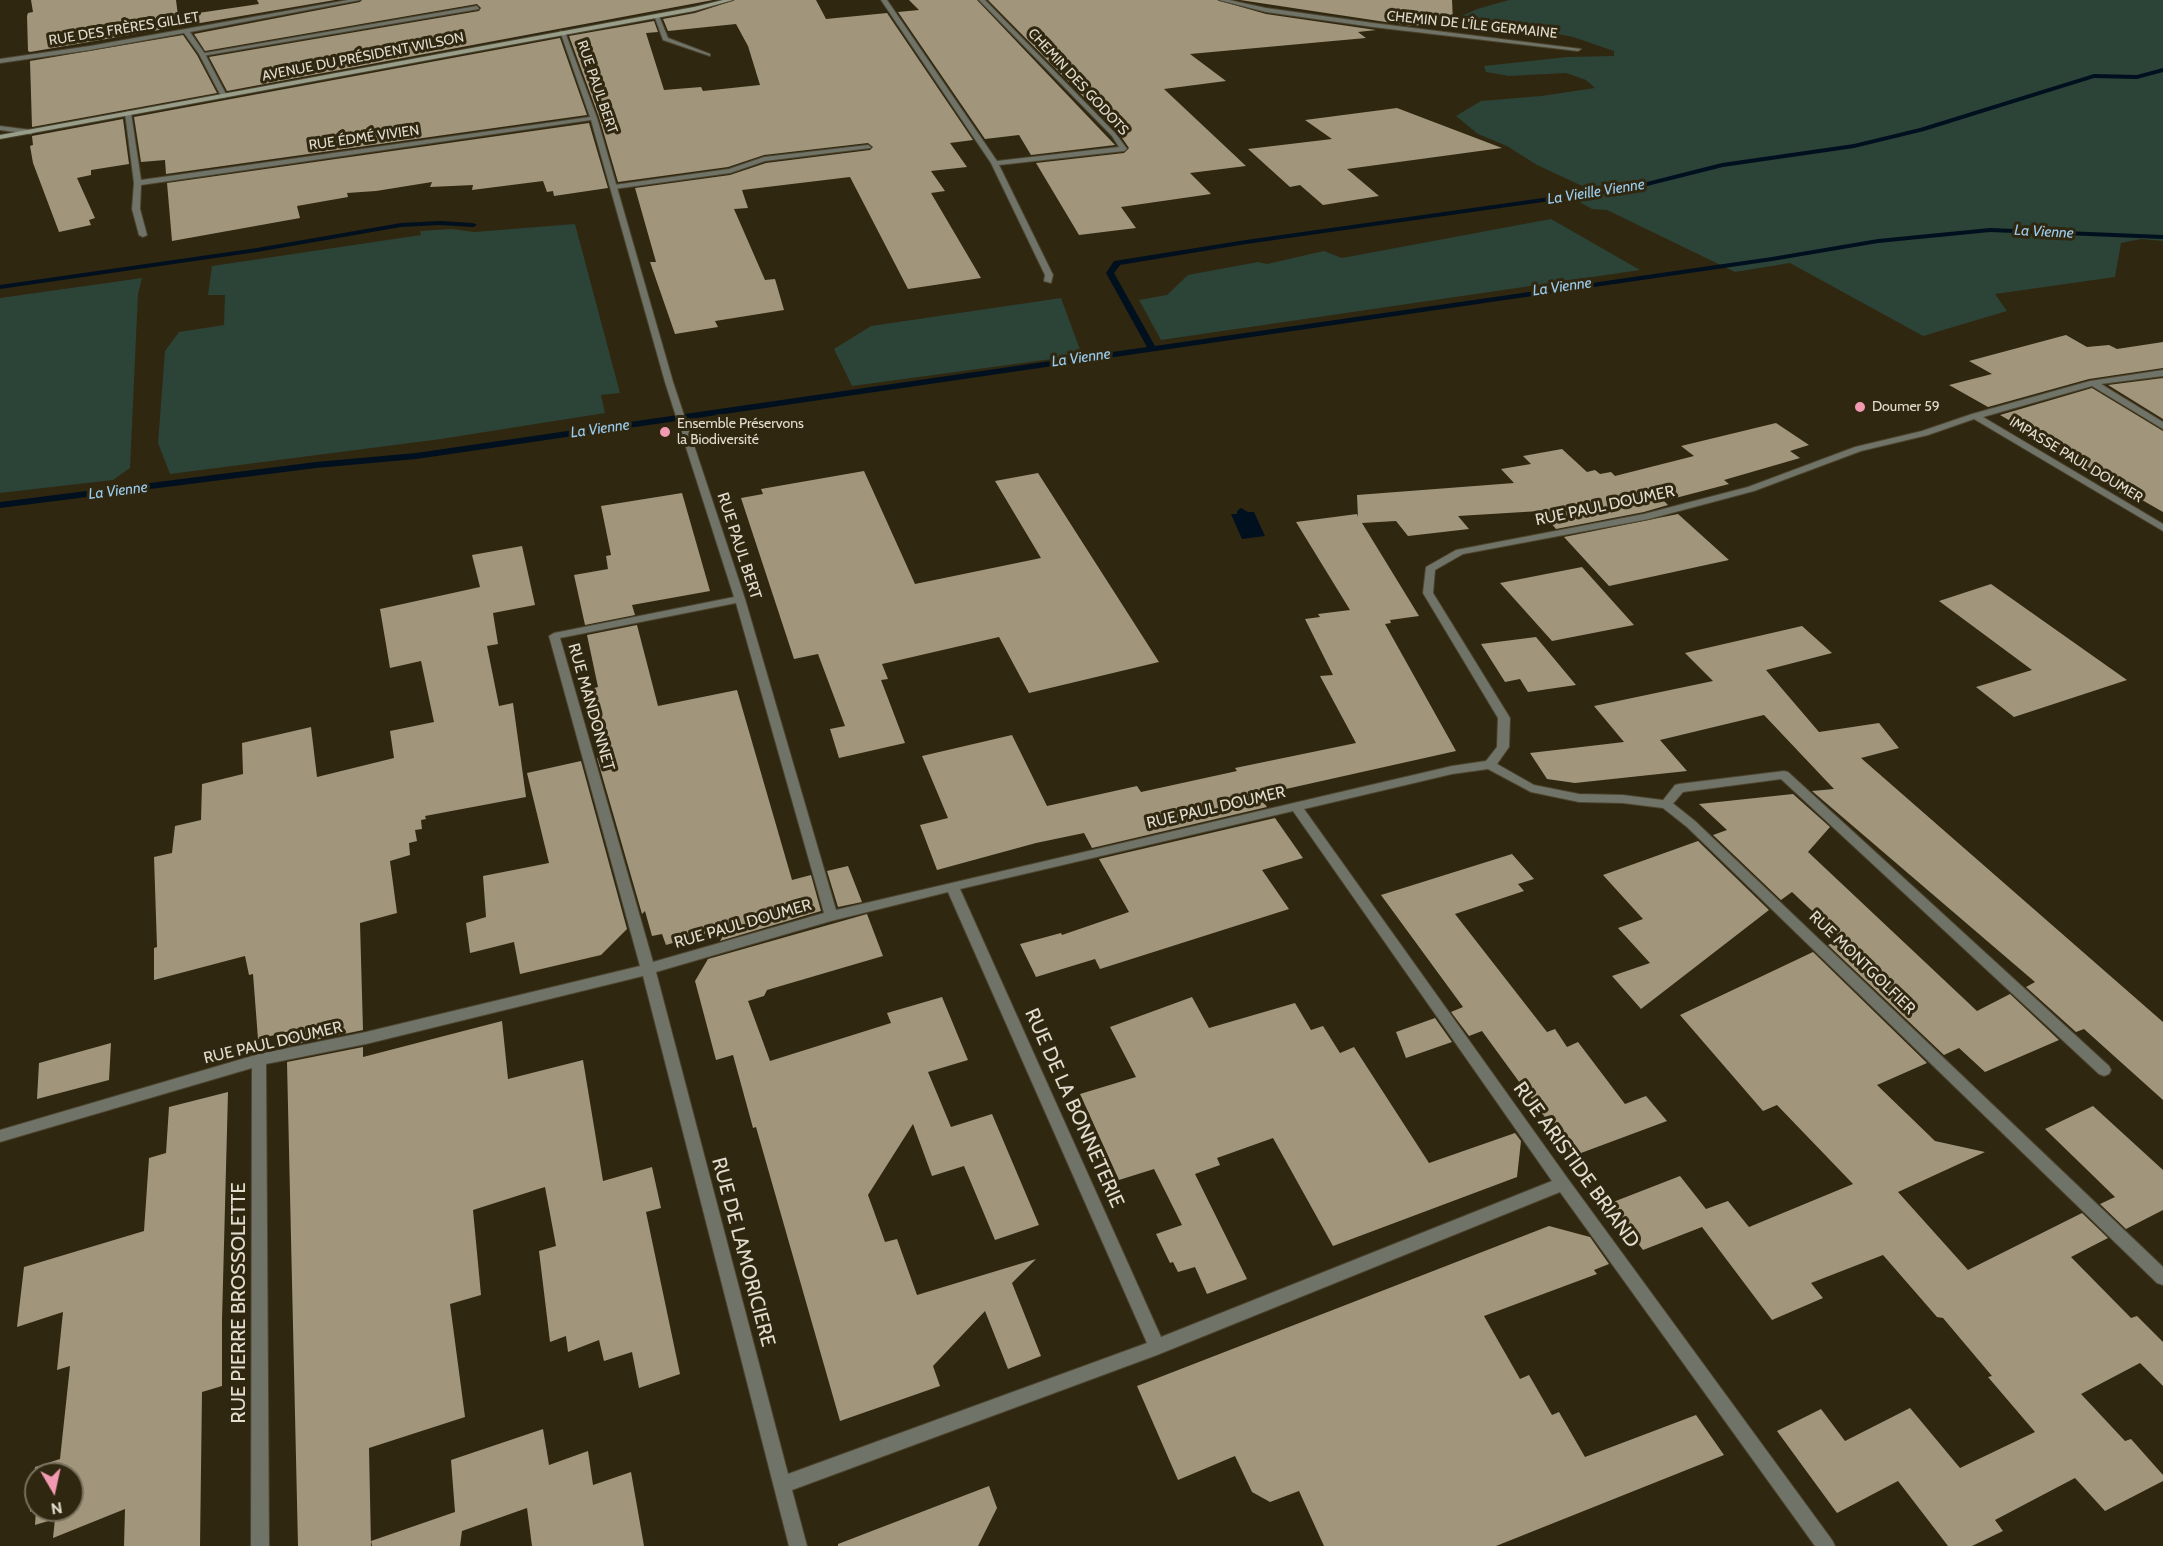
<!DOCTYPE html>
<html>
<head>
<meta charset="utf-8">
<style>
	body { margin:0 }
	#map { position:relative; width:2163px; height:1546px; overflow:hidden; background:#302710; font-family:Cabin,sans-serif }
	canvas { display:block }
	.north { position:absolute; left:24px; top:1462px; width:60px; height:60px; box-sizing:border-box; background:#302710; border:2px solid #776f5c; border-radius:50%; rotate:171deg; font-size:16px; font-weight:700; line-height:24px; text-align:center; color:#e2dcce }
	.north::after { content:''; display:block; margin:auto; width:21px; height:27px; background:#f19ab1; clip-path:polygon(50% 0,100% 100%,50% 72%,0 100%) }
</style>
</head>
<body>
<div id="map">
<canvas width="2163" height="1546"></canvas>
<div class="north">N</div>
</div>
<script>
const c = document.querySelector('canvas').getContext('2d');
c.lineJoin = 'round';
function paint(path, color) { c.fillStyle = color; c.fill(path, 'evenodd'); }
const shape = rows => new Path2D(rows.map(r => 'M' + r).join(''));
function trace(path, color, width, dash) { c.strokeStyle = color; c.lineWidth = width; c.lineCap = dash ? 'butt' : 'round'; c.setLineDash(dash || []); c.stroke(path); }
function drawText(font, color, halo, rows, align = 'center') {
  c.font = font + ' Cabin,sans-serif'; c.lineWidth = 6; c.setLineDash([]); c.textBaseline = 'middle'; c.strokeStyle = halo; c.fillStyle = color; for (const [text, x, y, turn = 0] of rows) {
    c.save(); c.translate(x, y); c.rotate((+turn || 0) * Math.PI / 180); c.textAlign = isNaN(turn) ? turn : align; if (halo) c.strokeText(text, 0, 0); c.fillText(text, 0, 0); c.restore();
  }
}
paint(shape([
	[1509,0,2163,0,2163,241,2141,239,2121,243,2115,277,1995,294,2007,311,1923,336,1790,263,1735,272,1607,210,1592,209,1574,199,1595,192,1537,165,1507,146,1478,134,1456,116,1481,101,1541,96,1595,88,1586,80,1566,73,1509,76,1486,72,1484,66,1567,57,1614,56,1614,51,1573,37,1543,31,1480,32,1454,27,1457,18,1477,9],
	[1551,219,1640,270,1161,340,1139,300,1167,295,1188,275,1258,262,1267,264,1324,251,1342,258],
	[575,224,620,393,601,395,605,413,441,439,170,474,158,443,165,351,179,332,224,325,225,295,208,295,212,266,421,235,420,231,452,229,474,232],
	[142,278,138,294,130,468,113,480,0,493,0,298],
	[1061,298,1082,355,852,386,834,349,871,326]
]), '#2c4337');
paint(shape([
	[1241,508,1248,512,1254,512,1265,536,1242,539,1231,514,1237,514,1237,511]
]), '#00101f');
paint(shape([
	[2163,68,2163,72,2137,79,2094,78,1924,131,1854,148,1723,167,1635,189,1246,244,1120,265,1114,273,1155,346,1772,257,1878,239,1990,228,2163,235,2163,239,1990,232,1878,243,1772,261,416,459,316,468,0,508,0,502,316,462,416,453,1147,347,1106,273,1114,261,1246,240,1635,185,1722,163,1854,144,1920,128,2094,74,2137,75,2163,68],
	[440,221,473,223,477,225,473,227,440,225,401,227,257,252,0,289,0,285,257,248,401,223,440,221]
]), '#00101f');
paint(shape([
	[31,0,176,0,178,16,259,4,257,0,335,0,30,52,28,51,27,16,28,13,33,12],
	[362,0,713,0,227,91,209,57,479,11,481,8,477,4,205,51,194,34,360,2],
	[735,0,816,0,826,19,887,13,973,140,950,143,967,167,931,171,945,191,931,193,981,278,908,289,850,177,742,190,748,208,734,209,765,280,775,279,784,310,715,321,718,327,675,334,650,262,656,262,635,188,730,175,766,163,870,150,873,147,868,143,764,155,728,167,618,182,599,117,569,36,654,21,658,32,646,33,664,90,701,87,703,91,760,85,748,46,736,24,668,31,663,19,695,13],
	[909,0,977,0,1115,145,1031,155,1019,135,985,139,898,12,919,10],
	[988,0,1217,0,1266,14,1376,30,1358,32,1366,38,1190,54,1226,81,1164,89,1246,166,1190,173,1211,194,1121,207,1136,228,1079,235,1036,163,1124,153,1129,148,1118,132],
	[1240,0,1452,0,1453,21,1412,26],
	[183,35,197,55,217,93,32,127,30,61],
	[560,38,587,115,166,174,165,160,141,162,134,117],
	[1397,108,1502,148,1347,169,1379,196,1323,205,1300,185,1290,187,1248,149,1332,139,1305,120],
	[123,119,129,164,91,170,91,175,77,178,95,218,89,220,91,225,59,232,33,163,30,146,33,145,32,136],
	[589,123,608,188,554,196,553,191,547,192,543,181,472,190,473,185,430,187,432,182,376,191,347,193,348,197,297,206,300,218,172,241,167,183],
	[2066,335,2087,347,2109,345,2117,349,2163,342,2163,368,2089,379,1988,407,1949,385,1992,374,1969,361],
	[2163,378,2163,419,2108,385],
	[2092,388,2163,431,2163,512,2128,492,2122,494,2052,450,2057,448,2000,415],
	[1776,423,1809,445,1790,451,1800,458,1724,480,1729,484,1664,501,1668,505,1644,512,1556,529,1540,511,1458,516,1469,529,1408,536,1396,521,1362,523,1419,616,1390,620,1391,623,1385,624,1456,751,1259,795,1267,807,1092,848,1084,833,1036,843,937,870,920,825,948,818,922,756,1012,735,1047,806,1137,786,1141,792,1237,771,1235,768,1356,743,1320,676,1333,675,1305,619,1320,617,1318,614,1350,610,1296,522,1357,514,1358,517,1357,495,1514,483,1501,469,1531,464,1523,456,1562,449,1587,472,1595,470,1600,474,1611,472,1615,476,1694,456,1681,446],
	[864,471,915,584,1041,558,995,481,1038,473,1159,662,1029,693,999,637,882,664,888,679,881,680,905,743,839,758,830,729,845,726,818,654,794,659,741,498,763,494,761,489],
	[682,493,710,591,632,605,635,615,585,625,574,575,608,569,606,556,611,555,601,506],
	[1678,514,1729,560,1609,586,1564,537],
	[522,546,535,605,493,613,498,644,487,646,499,706,513,703,526,797,425,816,426,819,421,820,422,829,415,830,417,841,409,843,410,855,390,861,397,913,360,923,363,1030,287,1046,287,1032,258,1039,253,974,249,975,245,956,154,980,154,948,157,947,154,857,172,853,175,826,201,820,202,784,243,774,242,743,311,727,317,777,394,758,390,731,434,722,421,661,390,668,380,609,480,587,472,555],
	[1582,567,1634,625,1552,641,1500,583],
	[1991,584,2127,680,2014,717,1976,687,2032,670,1939,601],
	[637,625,658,706,737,690,792,880,811,875,821,911,720,941,728,927,666,945,662,934,652,936,645,911,642,914,597,758,601,758,600,754,603,753,582,691,598,687,587,635],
	[1802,626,1832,653,1766,670,1819,732,1879,723,1899,748,1861,758,2163,1022,2163,1100,2084,1029,2076,1032,2026,987,2035,982,1812,791,1834,789,1764,715,1660,740,1687,771,1575,783,1547,779,1530,753,1624,742,1594,706,1713,681,1685,653],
	[1536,637,1576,685,1528,692,1520,679,1505,682,1481,644],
	[581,761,627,929,601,955,520,974,514,942,470,953,466,923,486,917,483,876,549,863,527,773],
	[1793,794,1830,827,1808,852,1977,1011,2010,994,2059,1040,1985,1072,1959,1048,1944,1055,1828,945,1842,939,1792,892,1781,900,1713,835,1727,830,1699,804],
	[1275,818,1303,858,1262,870,1289,909,1100,969,1095,959,1036,977,1020,944,1061,933,1062,935,1129,912,1099,859],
	[1698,841,1769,910,1641,1009,1612,976,1650,963,1618,928,1643,919,1603,875],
	[1512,854,1534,879,1518,884,1524,891,1455,914,1547,1032,1555,1029,1567,1047,1578,1042,1625,1104,1646,1096,1667,1121,1581,1153,1571,1153,1482,1031,1469,1036,1451,1012,1463,1007,1381,895],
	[848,866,862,902,838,907,827,871],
	[867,914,883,956,767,990,764,996,748,1001,770,1061,891,1023,887,1013,942,997,968,1060,928,1072,951,1127,992,1114,1039,1225,995,1240,964,1166,932,1176,913,1124,868,1195,885,1242,897,1239,917,1295,1036,1259,1012,1283,1041,1356,1008,1369,985,1311,933,1366,940,1386,840,1421,756,1127,753,1128,733,1055,716,1060,695,981,708,959],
	[1813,952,1927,1063,1877,1085,1935,1141,1985,1152,1898,1192,1968,1270,2082,1213,2108,1238,2071,1257,2131,1318,2137,1316,2163,1342,2163,1386,2140,1363,2081,1394,2125,1441,2131,1439,2163,1475,2163,1481,2105,1511,2075,1478,1995,1520,2003,1531,1972,1546,1948,1546,1898,1481,1837,1513,1777,1431,1821,1409,1845,1441,1910,1408,1960,1468,2035,1432,1988,1377,1992,1376,1943,1318,1937,1317,1883,1255,1811,1283,1823,1298,1772,1320,1702,1227,1643,1250,1608,1204,1680,1176,1706,1209,1728,1201,1749,1227,1853,1184,1777,1105,1763,1111,1680,1015],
	[1192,997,1209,1028,1295,1003,1311,1030,1323,1026,1340,1053,1354,1047,1429,1163,1515,1133,1521,1141,1517,1177,1333,1246,1273,1138,1217,1158,1220,1165,1195,1174,1247,1279,1207,1294,1195,1267,1178,1272,1173,1262,1170,1263,1156,1234,1182,1225,1154,1169,1119,1180,1080,1094,1136,1077,1110,1027],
	[1435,1018,1452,1042,1406,1058,1396,1032],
	[502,1021,508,1079,583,1060,603,1181,652,1167,661,1208,646,1212,680,1374,639,1388,632,1352,604,1361,599,1340,568,1352,566,1336,550,1342,539,1251,556,1246,545,1187,473,1210,481,1295,450,1304,465,1417,369,1448,371,1546,298,1546,287,1062,363,1047,363,1057],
	[111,1043,109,1080,37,1099,39,1063],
	[228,1092,222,1320,222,1386,202,1392,200,1546,124,1546,125,1509,53,1538,55,1519,35,1525,36,1510,72,1510,72,1474,36,1474,36,1509,30,1512,35,1467,60,1459,70,1366,57,1370,63,1312,17,1327,24,1267,144,1231,149,1158,166,1153,169,1107],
	[2093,1106,2163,1170,2163,1210,2126,1229,2100,1204,2115,1197,2045,1129],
	[1549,1226,1590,1237,1609,1264,1594,1270,1597,1274,1484,1316,1520,1379,1529,1375,1552,1415,1559,1412,1585,1457,1696,1415,1724,1455,1496,1546,1324,1546,1299,1491,1270,1502,1252,1492,1235,1456,1178,1480,1137,1386],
	[543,1429,549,1465,588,1451,593,1485,631,1472,644,1546,532,1546,527,1508,462,1531,460,1546,372,1546,371,1541,455,1512,451,1460],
	[989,1486,997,1508,978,1546,838,1546,838,1544]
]), '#a1967c');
const lane = shape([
	[477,6,479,9,202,56,199,54,477,6],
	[654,15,659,16,668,38,710,54,710,56,663,40,654,15],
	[868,145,871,147,870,148,765,161,730,173,614,189,610,187,614,185,729,169,764,157,868,145],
	[1784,771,1788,772,2109,1066,2111,1070,2109,1074,2104,1076,2099,1074,1781,779,1683,792,1670,807,1662,807,1660,804,1675,785,1679,784,1784,771]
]);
const street = shape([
	[348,0,360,0,190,32,205,54,227,96,224,98,221,96,199,54,184,33,90,50,0,63,0,59,90,46,348,0],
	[881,0,887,0,997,161,1119,147,1112,136,979,0,985,0,1116,134,1127,149,1124,151,999,165,1053,275,1051,283,1044,281,1045,275,991,163,881,0],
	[1219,0,1229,0,1266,8,1373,23,1581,49,1578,51,1373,27,1266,12,1219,0],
	[560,31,565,32,597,118,673,382,745,599,836,910,1452,766,1486,761,1497,747,1498,718,1423,593,1426,567,1456,550,1644,514,1748,487,1855,447,1922,431,1972,414,2090,381,2163,370,2163,376,2101,384,2163,422,2163,429,2092,386,1983,417,2163,524,2163,531,1974,419,1928,435,1861,451,1754,491,1649,519,1463,554,1435,570,1433,593,1510,718,1509,747,1497,764,1534,785,1579,794,1623,795,1670,801,1695,821,2163,1267,2163,1285,2157,1283,1687,827,1663,808,1623,803,1579,802,1531,792,1488,769,1452,774,1304,809,1568,1179,1832,1540,1835,1546,1815,1546,1560,1192,1157,1355,792,1490,807,1546,789,1546,643,976,366,1044,266,1064,269,1546,251,1546,252,1068,0,1142,0,1130,259,1054,366,1032,640,966,549,636,554,633,734,597,665,382,591,120,141,185,140,209,147,235,143,237,139,235,132,209,134,183,125,113,128,111,131,113,141,180,590,117,560,31],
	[736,603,824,913,653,962,560,638,736,603],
	[1293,811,1552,1181,1161,1337,960,889,1293,811],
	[948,892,1147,1343,788,1474,656,972,831,921,948,892],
	[0,126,31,130,34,132,31,134,0,130,0,126]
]);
const secondary = shape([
	[723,0,733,0,694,11,0,139,0,135,694,7,723,0]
]);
trace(lane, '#4c442e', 2);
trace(street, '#4c442e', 2);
trace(secondary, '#4c442e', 2);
paint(lane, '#707367');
paint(street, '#707367');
paint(secondary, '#989e8a');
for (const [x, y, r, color] of [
	[1860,407,6,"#f19ab1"],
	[665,432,6,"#f19ab1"]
]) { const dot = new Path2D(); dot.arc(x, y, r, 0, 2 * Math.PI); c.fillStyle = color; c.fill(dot); trace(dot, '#302710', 2); }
drawText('14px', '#e2dcce', '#302710', [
	["CHEMIN DE L'ÎLE GERMAINE",1472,25,6],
	["RUE DES FRÈRES GILLET",124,29,-9],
	["AVENUE DU PRÉSIDENT WILSON",363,57,-11],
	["CHEMIN DES GODOTS",1078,82,47],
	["RUE PAUL BERT",597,87,71],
	["RUE ÉDMÉ VIVIEN",364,138,-8],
	["IMPASSE PAUL DOUMER",2076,460,31]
]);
drawText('14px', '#e2dcce', '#302710', [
	["Doumer 59",1872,407],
	["Ensemble Préservons",677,424],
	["la Biodiversité",677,440]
], 'left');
drawText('italic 15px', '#9accf0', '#302710', [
	["La Vieille Vienne",1596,192,-9],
	["La Vienne",2044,232,3],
	["La Vienne",1562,287,-8],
	["La Vienne",1081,358,-8],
	["La Vienne",600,429,-8],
	["La Vienne",118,491,-7]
]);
drawText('16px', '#e2dcce', '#302710', [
	["RUE PAUL DOUMER",1605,506,-12],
	["RUE PAUL BERT",739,546,72],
	["RUE MANDONNET",591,707,74],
	["RUE PAUL DOUMER",1216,808,-13],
	["RUE PAUL DOUMER",743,924,-16],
	["RUE MONTGOLFIER",1862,963,44],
	["RUE PAUL DOUMER",273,1043,-13]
]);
drawText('20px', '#e2dcce', '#302710', [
	["RUE DE LA BONNETERIE",1074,1108,66],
	["RUE ARISTIDE BRIAND",1576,1165,54],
	["RUE DE LAMORICIERE",743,1252,75],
	["RUE PIERRE BROSSOLETTE",239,1303,-90]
]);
</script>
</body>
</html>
